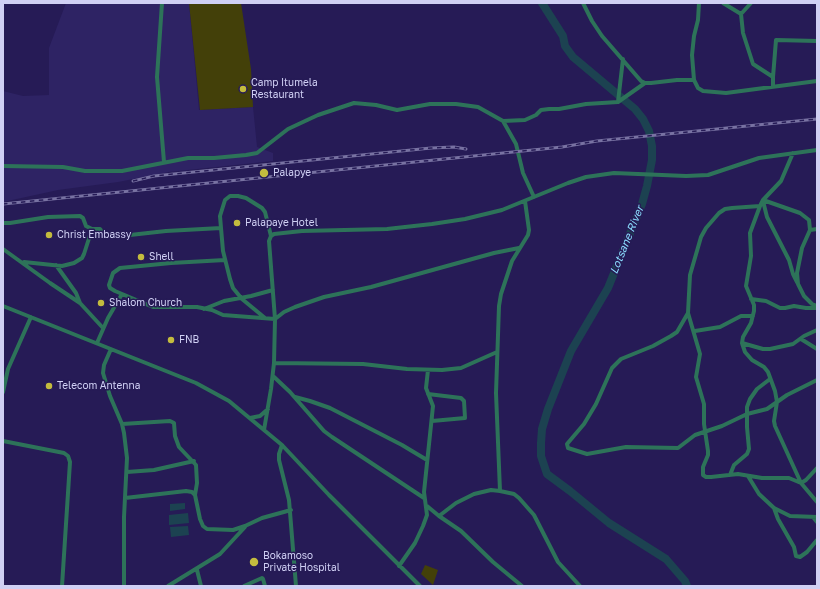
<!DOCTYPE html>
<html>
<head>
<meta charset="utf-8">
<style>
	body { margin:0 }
	#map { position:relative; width:820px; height:589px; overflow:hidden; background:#261b56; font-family:"Golos Text",sans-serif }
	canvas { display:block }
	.frame { position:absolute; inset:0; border:4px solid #d0d0f4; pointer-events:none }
</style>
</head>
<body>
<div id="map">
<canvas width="820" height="589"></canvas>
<div class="frame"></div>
</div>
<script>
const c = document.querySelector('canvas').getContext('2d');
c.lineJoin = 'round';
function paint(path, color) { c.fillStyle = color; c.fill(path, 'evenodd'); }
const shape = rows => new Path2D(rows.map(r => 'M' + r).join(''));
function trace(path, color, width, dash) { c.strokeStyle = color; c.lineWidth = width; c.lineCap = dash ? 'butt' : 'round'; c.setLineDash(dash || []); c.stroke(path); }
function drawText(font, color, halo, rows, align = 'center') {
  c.font = font + ' "Golos Text",sans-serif'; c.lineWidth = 3; c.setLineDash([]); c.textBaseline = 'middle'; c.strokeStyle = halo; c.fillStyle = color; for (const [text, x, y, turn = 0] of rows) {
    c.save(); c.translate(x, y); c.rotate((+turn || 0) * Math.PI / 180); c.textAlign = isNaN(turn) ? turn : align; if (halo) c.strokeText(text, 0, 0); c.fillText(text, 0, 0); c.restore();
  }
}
paint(shape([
	[66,3,189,3,199,110,253,107,257,147,273,153,273,161,169,172,118,182,58,190,3,202,3,91,23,96,49,95,49,48]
]), '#2e2364');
paint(shape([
	[189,3,241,3,251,69,253,107,200,110],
	[425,565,438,570,433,585,421,574]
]), '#434009');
paint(shape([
	[185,503,185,509,170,511,170,504],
	[188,513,189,523,169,525,169,515],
	[188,526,189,535,171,537,170,527]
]), '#1c4251');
trace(shape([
	[542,3,563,36,565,46,573,57,635,109,643,119,649,131,652,146,652,160,647,186,642,204,608,288,571,351,548,409,542,429,541,443,541,456,547,474,570,491,609,523,666,559,685,581,687,586]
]), '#1c4251', 8);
trace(shape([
	[162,3,157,77,164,162],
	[583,3,592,21,602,36,641,81,645,83,651,83,677,80,694,80],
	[699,3,698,20,694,36,692,55,694,80,698,88,703,91,726,93,817,81],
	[723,3,741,14,743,33,753,64,773,77],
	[741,14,751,3],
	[773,86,773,77,776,40,817,41],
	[618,102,623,59],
	[503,121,525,120,536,115,541,110,549,109,559,109,586,104,618,102,645,83],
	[793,153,781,181,763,200,760,206,750,233,751,256,746,286,754,305,754,311,751,323,743,337,742,343,745,352,752,360,764,367,768,372,775,391,777,402,774,421,775,426,801,483,817,502],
	[3,166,63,167,85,171,122,171,188,158,214,158,246,155,257,153,288,129,318,115,354,103,376,105,397,110,430,104,456,104,478,107,503,121,516,144,523,173,534,197],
	[763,200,800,213,809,220,810,230,802,248,797,273,798,284,804,296,812,304,817,306],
	[763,201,767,217,789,260,793,274,797,282],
	[760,206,732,208,725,209,719,213,706,228,701,237,690,275,688,313,700,354,696,377,704,404,704,424,708,451,708,455,703,467,703,475,706,477,711,477,738,474,762,478,789,478,801,483,806,480,817,468],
	[3,223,10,223,48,217,80,216,83,218,86,226,92,229,100,229,104,234,112,237,166,231,221,228],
	[810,230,817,229],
	[3,249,50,283,80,303,103,328],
	[225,260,171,263,120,268,113,273,109,285,110,288,115,291,153,307,197,307,212,310,223,315,275,319,284,312,295,307,324,297,371,287,494,253,519,248],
	[24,262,62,266,74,263,82,258,84,254,92,229],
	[56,265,76,293,80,303],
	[751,299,766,301,780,308,785,308,794,306,806,308,817,308],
	[3,306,196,383,229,401,282,445,329,495,420,586],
	[204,309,224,301,251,296,273,290],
	[688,313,677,332,671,336,653,346,621,359,612,368,596,404,584,424,567,444,568,448,587,454,626,447,678,448,695,435,722,426,747,414,767,409,787,395,817,380],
	[265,318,242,299,233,288,230,279,223,251,221,228,220,216,225,200,230,196,238,196,246,198,262,208,265,212,271,236],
	[695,331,720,327,741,316,753,316],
	[801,339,817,349],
	[97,343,108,318,122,294],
	[742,343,763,349,770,349,793,344,804,336,817,330],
	[111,349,104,365,103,373,110,396,122,424,124,433,127,458,124,517,124,586],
	[274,363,363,364,407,369,442,370,461,368,497,352],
	[273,376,290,392,324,431,332,437,424,498],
	[3,392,8,369,31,317],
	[428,394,461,398,464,401,465,418,432,421],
	[295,397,310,401,330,408,402,445,427,460],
	[250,418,260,416,268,409],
	[122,424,170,421,174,423,175,436,179,447,196,465,197,483,195,495,200,519,203,526,207,529,233,530,245,526,262,518,291,510],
	[264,430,271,389,274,363,275,319,269,241,271,236,274,234,302,231,387,229,432,224,465,219,502,210,568,183,586,177,614,173,686,176,708,175,759,158,817,150],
	[3,441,64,453,68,456,70,462,62,586],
	[282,445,279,454,279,460,289,500,296,586],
	[127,472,154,470,194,461],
	[730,475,734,465,747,454,749,449,747,427,747,407,750,399,757,389,770,379],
	[748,476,759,494,774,508,790,516,817,517],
	[500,491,496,393,499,306,501,294,512,261,528,235,529,230,525,201],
	[125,498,186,491,192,492,195,495],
	[427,506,439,516,461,531,493,562,522,586],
	[774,508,778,519,794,547,796,556,800,557,807,552,817,540],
	[439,516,456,503,474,494,491,490,500,491,514,494,519,498,534,515,558,562,580,586],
	[813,517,817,522],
	[399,566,415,543,423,526,427,515,424,492,433,406,426,388,428,370],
	[197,570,201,586],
	[168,586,220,554,245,527],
	[244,586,262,578,263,579,265,586]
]), '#2d7359', 4);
const rail = shape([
	[133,181,154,176,431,148,454,147,466,149],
	[3,204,562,147,597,141,817,119]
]);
trace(rail, '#7872a2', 3);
trace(rail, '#261b56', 1.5, [4.5]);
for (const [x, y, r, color] of [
	[243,89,4,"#c4bc3e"],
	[264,173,5,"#c4bc3e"],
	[237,223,4,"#c4bc3e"],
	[49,235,4,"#c4bc3e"],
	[141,257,4,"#c4bc3e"],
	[101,303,4,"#c4bc3e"],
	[171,340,4,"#c4bc3e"],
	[49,386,4,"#c4bc3e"],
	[254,562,5,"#c4bc3e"]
]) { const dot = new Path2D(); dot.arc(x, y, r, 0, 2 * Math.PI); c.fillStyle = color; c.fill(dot); trace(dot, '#261b56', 1.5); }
drawText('10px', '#d0d0f4', '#261b56', [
	["Camp Itumela",251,83],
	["Restaurant",251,95],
	["Palapye",273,173],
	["Palapaye Hotel",245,223],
	["Christ Embassy",57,235],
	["Shell",149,257],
	["Shalom Church",109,303],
	["FNB",179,340],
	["Telecom Antenna",57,386],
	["Bokamoso",263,556],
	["Private Hospital",263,568]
], 'left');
drawText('italic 11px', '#8adcfd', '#261b56', [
	["Lotsane River",627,240,-68]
]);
</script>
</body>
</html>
